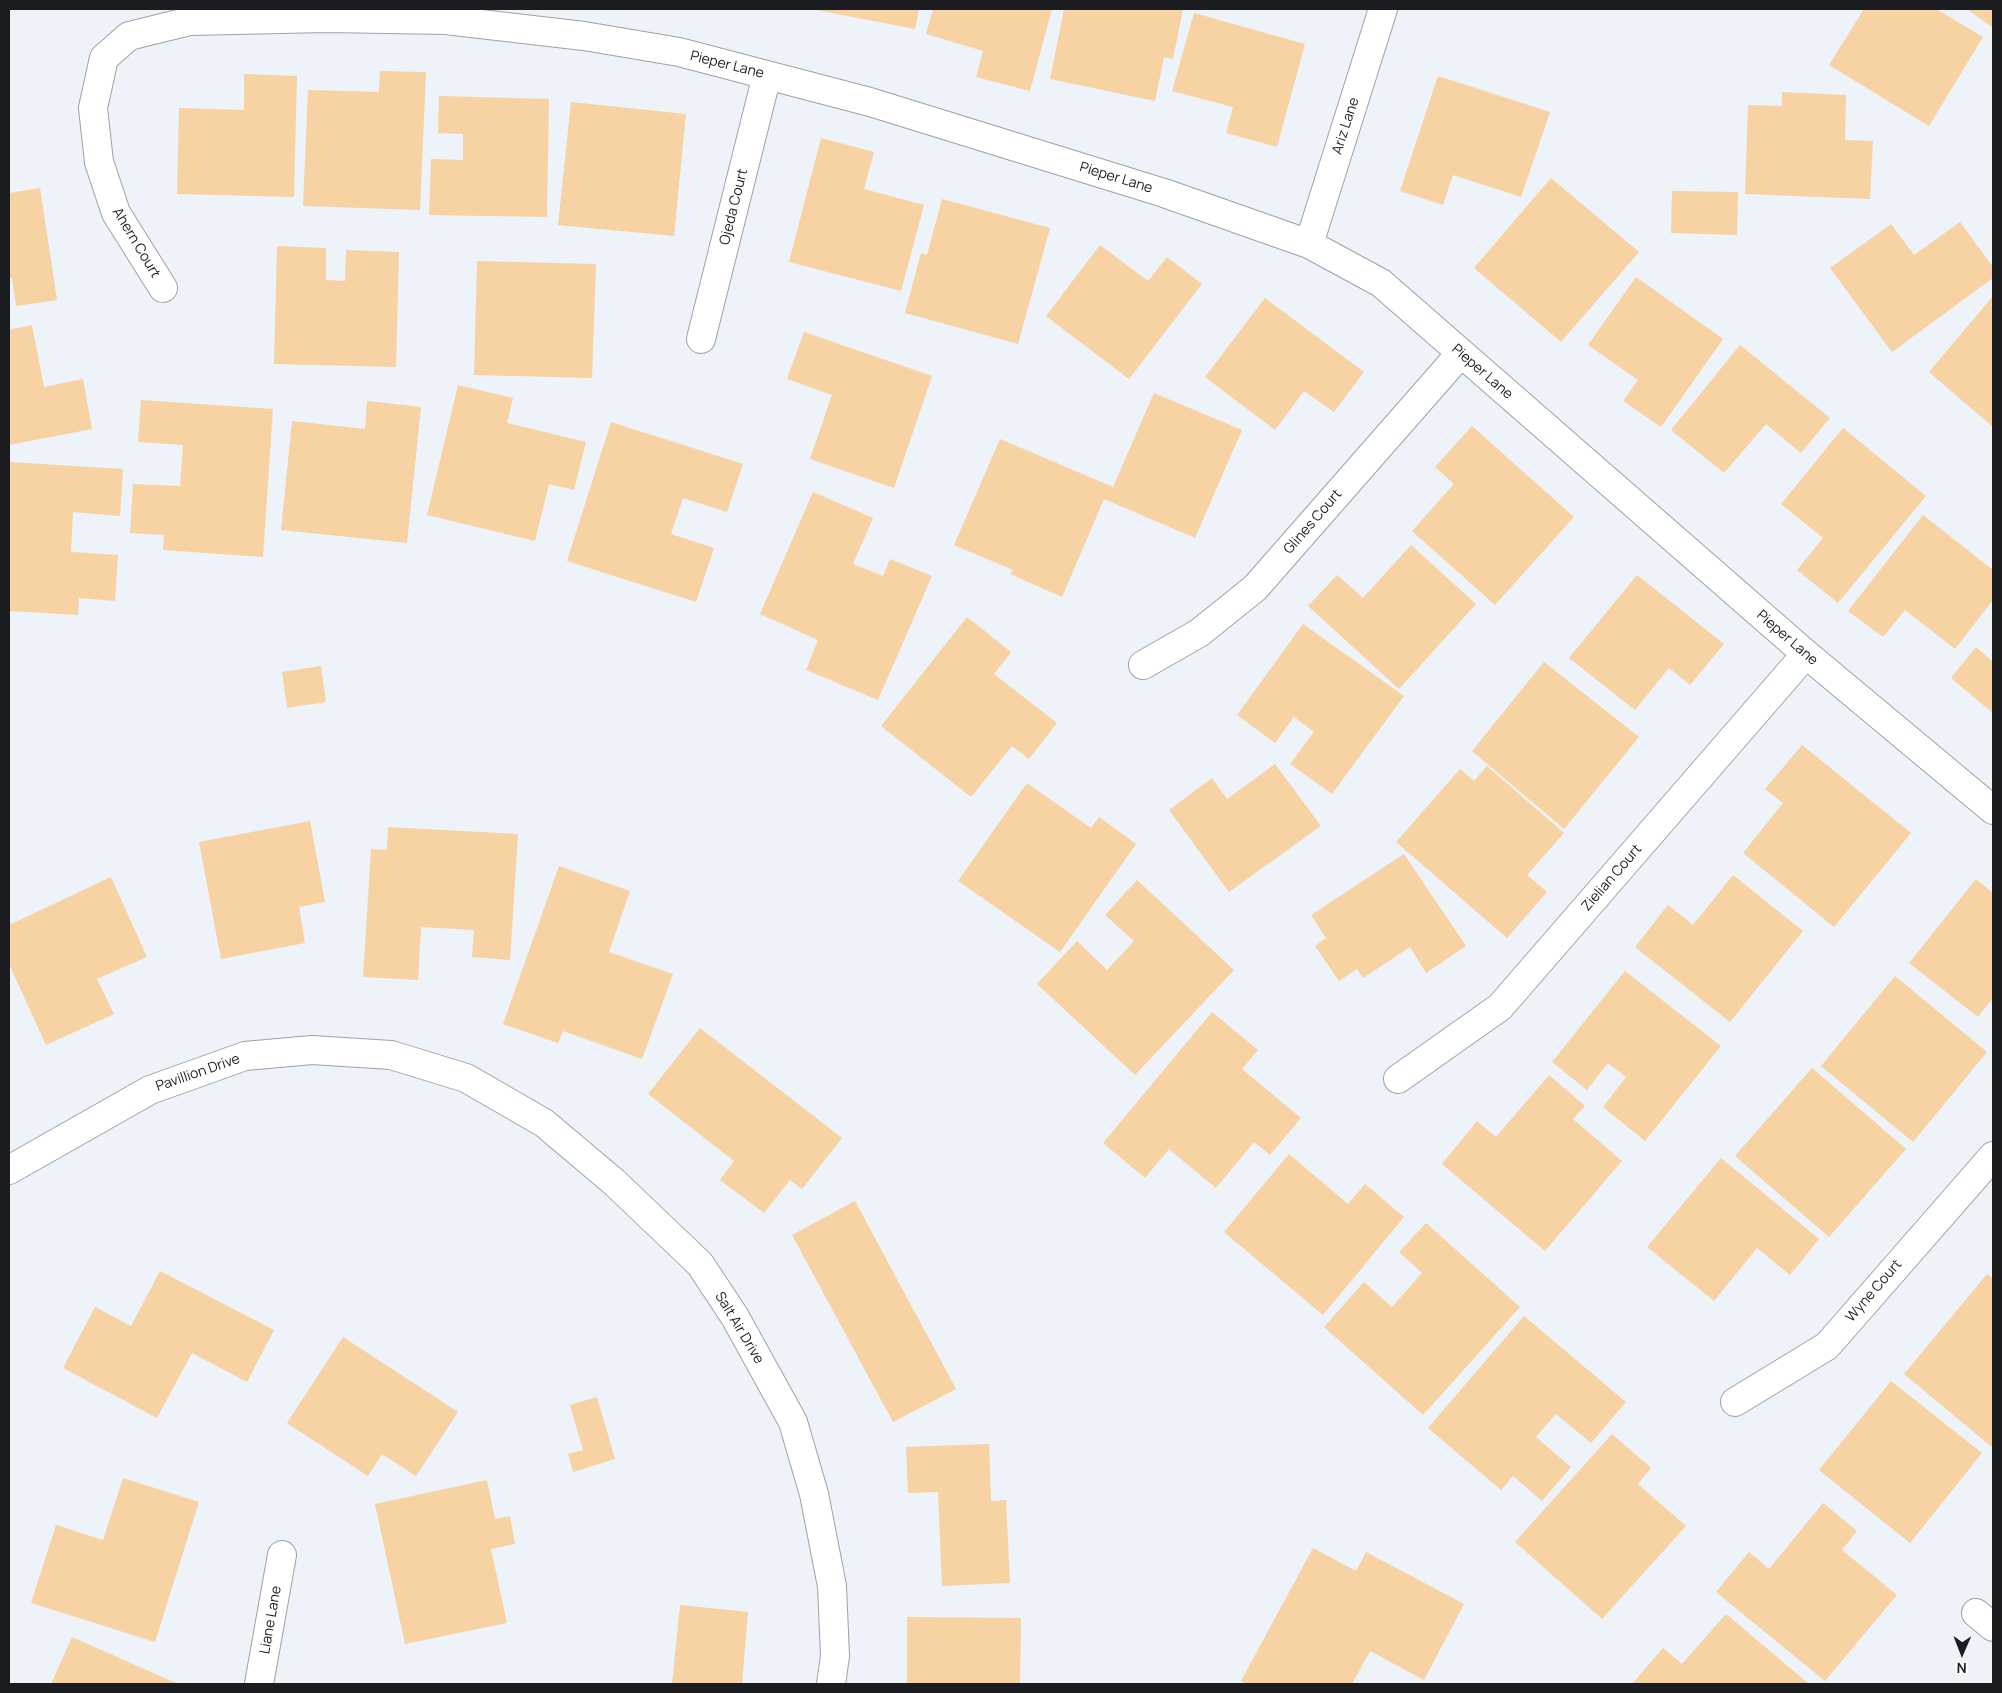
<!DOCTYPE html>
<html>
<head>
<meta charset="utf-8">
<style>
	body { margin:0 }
	#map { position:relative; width:2002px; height:1693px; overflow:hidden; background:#eef2f9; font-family:Manrope,sans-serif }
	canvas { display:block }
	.frame { position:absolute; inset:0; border:10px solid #1b1c1f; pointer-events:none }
	.north { position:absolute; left:1937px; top:1628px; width:50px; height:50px; -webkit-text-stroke:4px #fff; paint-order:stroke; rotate:181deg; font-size:14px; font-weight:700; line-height:20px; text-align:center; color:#1b1c1f }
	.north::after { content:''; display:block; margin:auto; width:18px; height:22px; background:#1b1c1f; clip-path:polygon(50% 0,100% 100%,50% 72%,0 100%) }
</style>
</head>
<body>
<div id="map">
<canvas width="2002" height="1693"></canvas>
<div class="frame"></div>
<div class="north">N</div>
</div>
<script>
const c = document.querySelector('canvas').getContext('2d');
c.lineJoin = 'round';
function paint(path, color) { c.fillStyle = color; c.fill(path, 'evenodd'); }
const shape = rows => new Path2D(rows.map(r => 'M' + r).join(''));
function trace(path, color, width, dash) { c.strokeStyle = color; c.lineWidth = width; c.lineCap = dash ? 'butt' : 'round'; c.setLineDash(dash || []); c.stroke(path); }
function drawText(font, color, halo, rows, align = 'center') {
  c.font = font + ' Manrope,sans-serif'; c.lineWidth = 4; c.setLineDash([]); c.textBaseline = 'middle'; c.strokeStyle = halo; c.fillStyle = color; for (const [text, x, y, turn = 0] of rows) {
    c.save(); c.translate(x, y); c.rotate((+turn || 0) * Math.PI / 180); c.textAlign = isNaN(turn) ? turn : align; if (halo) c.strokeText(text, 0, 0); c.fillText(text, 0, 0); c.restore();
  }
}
paint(shape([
	[811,9,919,9,915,29],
	[933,9,1052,9,1030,91,976,77,983,51,926,34],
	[1064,9,1183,9,1173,59,1164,57,1155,101,1050,79],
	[1864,9,1936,9,1983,37,1929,126,1829,65],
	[1967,9,1993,9,1993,28],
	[1194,13,1305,44,1277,147,1226,133,1233,107,1172,91],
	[380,71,426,72,420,210,303,206,308,90,379,92],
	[244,74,297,76,294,197,177,194,179,108,244,110],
	[1438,76,1550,112,1521,197,1453,175,1443,205,1400,191],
	[1782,92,1846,95,1845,140,1873,141,1870,199,1745,194,1748,105,1782,106],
	[439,96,549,99,547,217,429,215,431,159,463,160,463,134,438,133],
	[571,102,686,114,674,236,558,225],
	[821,138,874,152,864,189,924,205,901,291,789,262],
	[1551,178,1639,252,1561,342,1474,268],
	[40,188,57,300,16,306,12,278,9,278,9,193],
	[1672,191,1738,192,1737,235,1671,233],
	[942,199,1050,228,1018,344,905,313,921,253,927,255],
	[1960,222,1993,267,1993,278,1892,352,1830,268,1891,224,1914,255],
	[1100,245,1148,281,1167,257,1202,284,1129,379,1046,316],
	[277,246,326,248,326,280,345,281,346,250,399,252,396,367,274,364],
	[477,261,596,264,592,378,474,375],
	[1636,277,1723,339,1661,427,1623,401,1638,380,1588,345],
	[1993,296,1993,427,1929,372],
	[1265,298,1364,372,1334,412,1304,391,1275,430,1205,377],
	[32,325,44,387,83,379,92,429,9,445,9,330],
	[804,332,932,376,894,488,810,459,832,395,787,379],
	[1740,345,1830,418,1801,453,1766,424,1724,473,1671,430],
	[458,385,513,398,507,423,586,442,574,490,549,484,535,541,427,515],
	[1154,393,1242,430,1195,538,1104,499,1062,597,1010,574,1013,570,954,545,1000,439,1113,487],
	[141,400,273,409,263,557,163,550,164,535,130,533,133,484,180,486,183,445,138,442],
	[367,401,421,407,407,543,281,530,292,421,365,429],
	[611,422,743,464,727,512,683,498,671,534,714,548,696,602,567,561],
	[1472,426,1574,517,1495,605,1412,531,1454,484,1435,467],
	[1843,428,1926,496,1838,603,1797,570,1823,538,1781,504],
	[9,462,123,469,120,516,73,512,71,552,118,555,115,601,79,598,78,615,9,611],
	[813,492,873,518,853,564,883,576,890,559,932,576,878,700,806,670,818,640,760,614],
	[1923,515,1993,570,1993,600,1955,649,1905,610,1883,637,1848,611],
	[1411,545,1476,604,1399,689,1308,606,1337,575,1363,598],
	[1637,575,1724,644,1690,685,1669,668,1635,710,1569,658],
	[967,617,1011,652,994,674,1057,723,1029,759,1012,746,971,797,881,726],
	[1303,624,1404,696,1332,794,1290,764,1314,732,1294,717,1275,743,1237,715],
	[1976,647,1993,662,1993,713,1951,678],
	[1544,662,1639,737,1564,829,1472,751],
	[321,666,326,702,287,708,282,672],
	[1802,745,1911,833,1834,927,1743,853,1783,803,1765,789],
	[1275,764,1321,826,1229,892,1169,810,1212,778,1227,799],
	[1487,766,1564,833,1527,875,1547,892,1507,938,1396,842,1460,769,1474,781],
	[1027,783,1091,828,1099,817,1136,844,1060,952,958,881],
	[310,821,325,902,299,907,305,943,221,959,199,842],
	[388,827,518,834,510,960,472,957,474,930,421,927,418,980,363,977,371,849,387,850],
	[1404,854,1466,946,1426,973,1410,947,1363,978,1357,969,1339,981,1315,946,1326,938,1311,915],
	[559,866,630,891,609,952,673,974,642,1059,563,1031,558,1043,503,1024],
	[1733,875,1803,931,1730,1022,1635,947,1668,905,1693,925],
	[111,877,147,957,97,979,114,1014,46,1045,9,964,9,925],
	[1976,879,1993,893,1993,998,1978,1017,1909,963],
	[1137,880,1234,970,1135,1075,1037,984,1077,941,1107,970,1134,941,1105,915],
	[1625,971,1721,1046,1645,1141,1603,1107,1626,1077,1608,1063,1587,1090,1552,1062],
	[1895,976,1987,1052,1913,1142,1821,1066],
	[1212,1012,1258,1050,1242,1069,1301,1118,1270,1155,1254,1142,1216,1188,1169,1149,1145,1178,1103,1143],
	[700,1028,842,1138,802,1189,790,1180,764,1213,720,1180,734,1161,648,1094],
	[1812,1068,1906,1149,1829,1237,1735,1156],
	[1549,1075,1585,1106,1573,1119,1622,1161,1545,1251,1442,1164,1477,1121,1496,1137],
	[1289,1154,1348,1204,1365,1184,1404,1217,1323,1315,1224,1232],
	[1721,1158,1819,1239,1790,1275,1757,1248,1714,1301,1647,1247],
	[855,1201,956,1389,893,1422,792,1235],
	[1426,1223,1520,1307,1423,1415,1324,1327,1364,1282,1392,1307,1422,1273,1399,1252],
	[160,1271,274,1330,247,1382,192,1353,157,1418,63,1368,95,1307,131,1326],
	[1987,1274,1993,1279,1993,1448,1904,1374],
	[1524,1316,1626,1402,1591,1443,1556,1414,1536,1437,1571,1467,1542,1501,1513,1476,1501,1490,1428,1428],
	[343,1337,458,1412,416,1476,382,1454,368,1476,287,1423],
	[1891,1381,1982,1453,1910,1543,1819,1470],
	[597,1397,615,1459,573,1472,568,1454,583,1450,570,1405],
	[1612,1434,1651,1468,1638,1484,1686,1526,1602,1619,1515,1542],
	[989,1444,991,1501,1006,1500,1010,1583,942,1586,938,1492,908,1493,906,1447],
	[123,1478,199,1502,155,1642,31,1603,56,1525,103,1540],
	[487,1480,495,1519,510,1516,515,1544,491,1549,507,1623,405,1644,375,1504],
	[1823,1503,1857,1531,1842,1550,1897,1595,1825,1681,1716,1592,1749,1552,1769,1569],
	[1313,1548,1356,1571,1366,1552,1464,1604,1424,1680,1370,1651,1352,1684,1247,1684,1241,1681],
	[680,1605,748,1612,742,1684,672,1684],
	[1726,1614,1809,1684,1632,1684,1663,1648,1682,1664],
	[907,1617,1021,1618,1020,1684,907,1684],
	[72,1637,178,1684,51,1684]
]), '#f7d2a2');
const minor = shape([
	[1309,244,1383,9],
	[163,288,116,213,99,162,93,108,104,58,129,36,190,21,326,18,446,20,584,36,679,52,870,102,1164,193,1309,244,1381,283,1806,654,1993,810],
	[701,339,767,75],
	[1143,665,1199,633,1255,588,1461,353],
	[1398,1079,1500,1007,1806,654],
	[9,1170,150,1090,245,1056,312,1050,391,1055,466,1078,544,1123,614,1182,700,1264,735,1317,793,1422,814,1494,832,1586,835,1656,831,1684],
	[1735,1402,1827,1346,1993,1156],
	[1976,1613,1993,1627],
	[259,1684,282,1555]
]);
trace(minor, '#9ea1a8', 30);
trace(minor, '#fff', 28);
drawText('14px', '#1b1c1f', '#fff', [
	["Pieper Lane",727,65,14],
	["Ariz Lane",1346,126,-72],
	["Pieper Lane",1116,178,17],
	["Ojeda Court",734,207,-76],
	["Ahern Court",136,243,59],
	["Pieper Lane",1482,372,41],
	["Glines Court",1313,522,-49],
	["Pieper Lane",1787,638,41],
	["Zielian Court",1612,878,-49],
	["Pavillion Drive",198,1073,-19],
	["Wyne Court",1874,1291,-49],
	["Salt Air Drive",739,1328,59],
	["Liane Lane",271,1620,-80]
]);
</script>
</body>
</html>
